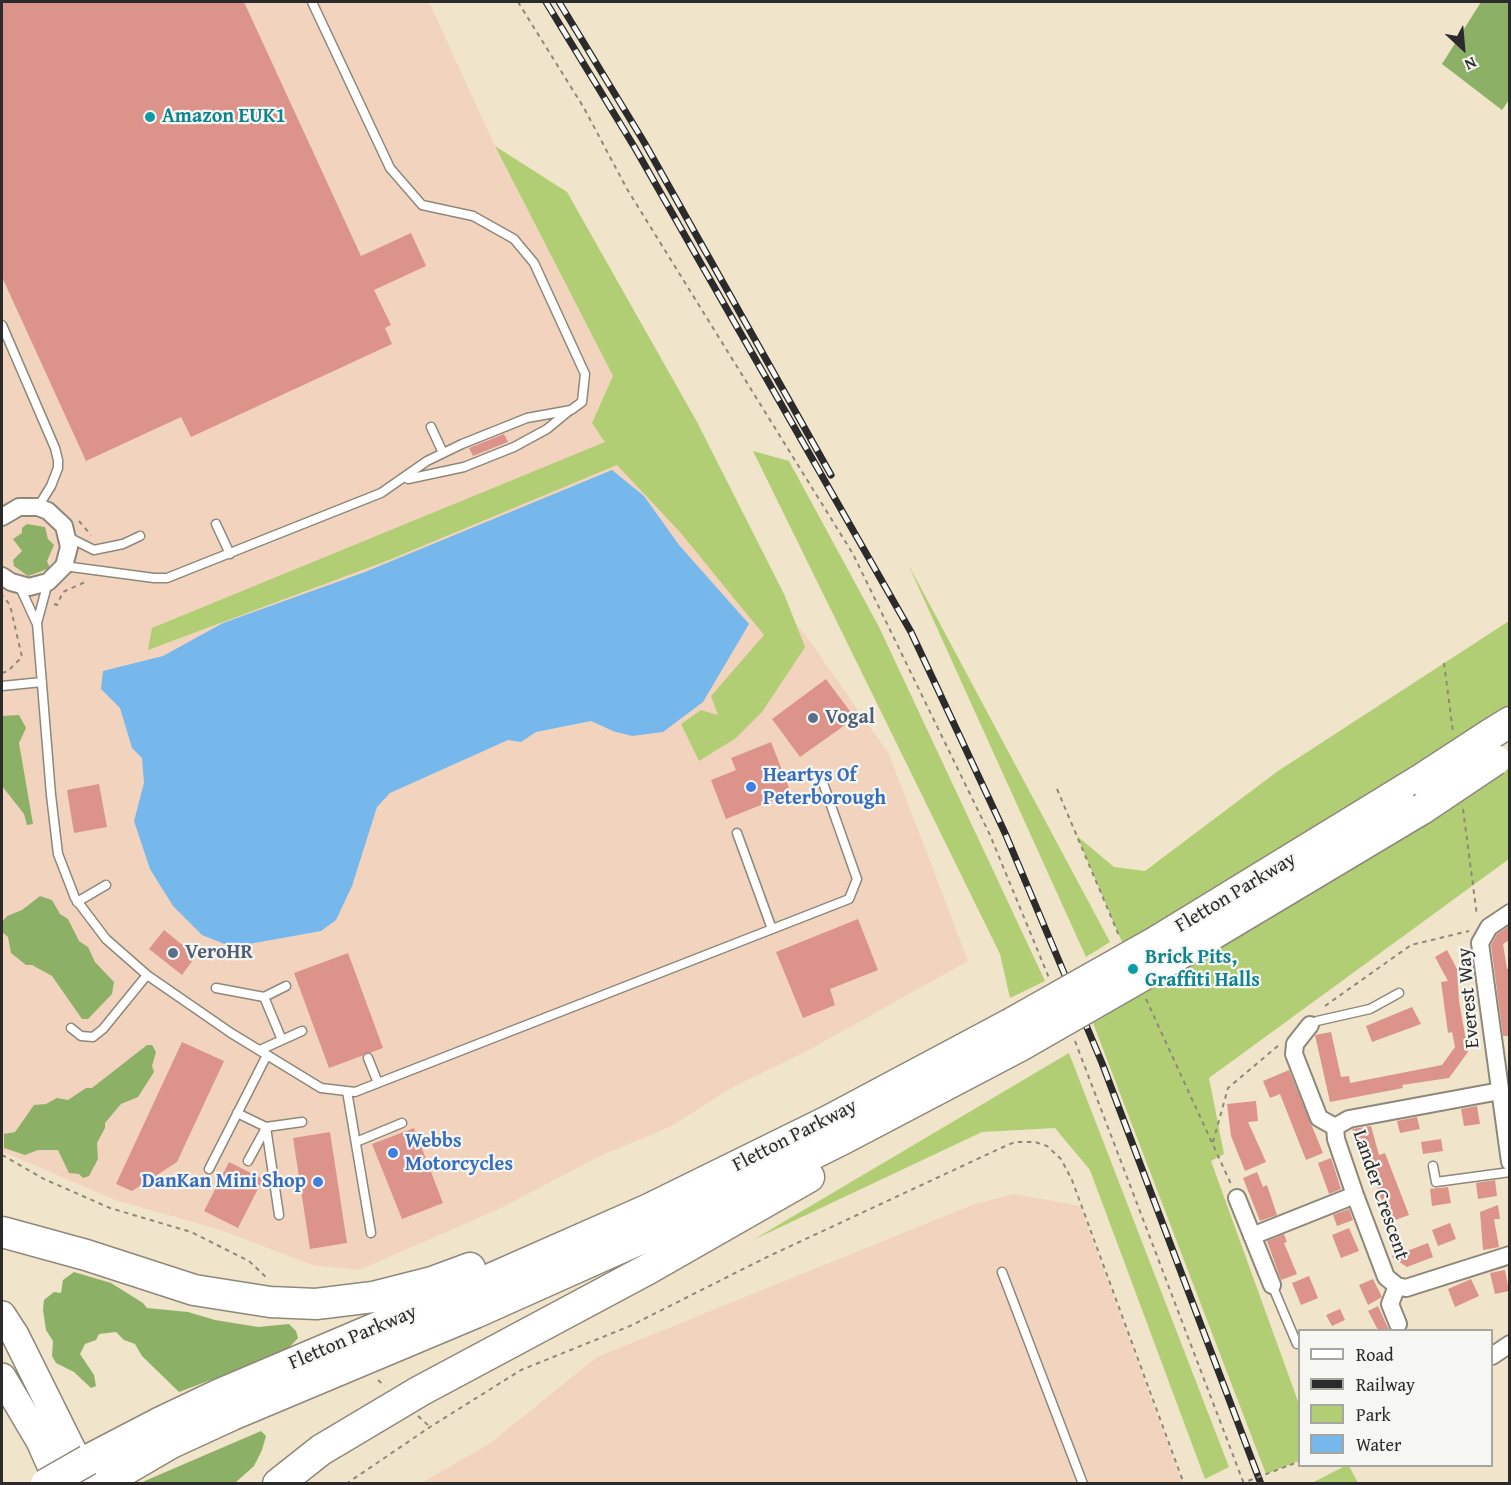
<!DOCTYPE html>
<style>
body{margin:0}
#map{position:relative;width:1511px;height:1485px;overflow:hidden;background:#f0e4ca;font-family:"Gentium Book Plus",serif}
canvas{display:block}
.frame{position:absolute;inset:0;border:3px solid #2b2b2b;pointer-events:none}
.legend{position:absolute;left:1298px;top:1329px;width:195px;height:138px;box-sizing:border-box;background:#f6f6f2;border:2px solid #a5a5a2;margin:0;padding:8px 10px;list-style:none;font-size:18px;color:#2b2b2b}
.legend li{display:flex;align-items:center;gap:12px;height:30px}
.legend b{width:30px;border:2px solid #a5a5a2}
.north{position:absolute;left:1433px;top:18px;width:60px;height:60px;-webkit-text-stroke:4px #f6f6f2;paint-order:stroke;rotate:154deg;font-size:16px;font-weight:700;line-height:24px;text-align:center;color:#2b2b2b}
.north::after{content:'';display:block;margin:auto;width:21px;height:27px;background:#2b2b2b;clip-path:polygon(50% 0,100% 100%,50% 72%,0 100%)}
</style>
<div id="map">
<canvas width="1511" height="1485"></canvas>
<div class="frame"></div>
<ul class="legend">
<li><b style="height:8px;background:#fff"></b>Road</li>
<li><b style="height:8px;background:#2b2b2b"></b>Railway</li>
<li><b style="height:16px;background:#b1ce75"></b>Park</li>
<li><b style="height:16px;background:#76b8eb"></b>Water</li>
</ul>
<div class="north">N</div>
</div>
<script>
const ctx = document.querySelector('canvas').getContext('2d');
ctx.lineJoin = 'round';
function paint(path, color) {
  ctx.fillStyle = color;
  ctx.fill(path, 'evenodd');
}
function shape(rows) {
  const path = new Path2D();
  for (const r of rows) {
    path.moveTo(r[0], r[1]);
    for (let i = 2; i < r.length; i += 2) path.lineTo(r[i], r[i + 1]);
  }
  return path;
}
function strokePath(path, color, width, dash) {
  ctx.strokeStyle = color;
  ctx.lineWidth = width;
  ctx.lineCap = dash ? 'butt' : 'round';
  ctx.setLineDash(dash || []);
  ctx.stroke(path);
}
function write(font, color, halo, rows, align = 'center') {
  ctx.font = font + ' "Gentium Book Plus",serif';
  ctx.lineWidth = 4.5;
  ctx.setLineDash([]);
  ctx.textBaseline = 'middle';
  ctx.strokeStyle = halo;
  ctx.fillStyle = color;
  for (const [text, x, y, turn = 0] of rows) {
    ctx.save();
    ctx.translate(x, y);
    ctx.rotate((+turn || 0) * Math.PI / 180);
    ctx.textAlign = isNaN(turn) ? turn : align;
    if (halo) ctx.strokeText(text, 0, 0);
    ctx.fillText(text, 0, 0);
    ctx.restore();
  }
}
const built = shape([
 [2,2,429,2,495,146,613,376,816,650,889,754,968,961,807,1051,733,1087,670,1127,602,1155,499,1209,359,1270,312,1265,221,1230,115,1200,2,1151],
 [1014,1194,1080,1206,1182,1483,420,1484,489,1444,597,1357,972,1205]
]);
const green = shape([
 [495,146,567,192,697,422,784,594,805,647,762,712,736,738,699,761,681,724,701,710,718,715,711,696,764,635,680,532,617,465,389,560,148,650,152,628,605,442,592,423,613,376],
 [753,451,789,461,879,627,1045,981,1010,998,1000,954],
 [908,564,1110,942,1086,957],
 [1509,621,1509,711,1125,949,1077,836,1114,867,1145,871,1278,771],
 [1509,768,1509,859,1209,1078,1224,1154,1211,1161,1299,1404,1299,1461,1266,1474,1093,1023,1455,804],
 [1069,1053,1229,1467,1205,1479,1090,1170,1055,1128,982,1132,753,1240],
 [1345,1466,1349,1466,1358,1483,1312,1483]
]);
const forest = shape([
 [1481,2,1509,2,1509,100,1502,110,1442,64],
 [27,524,45,527,48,539,54,545,47,561,50,568,28,576,14,566,13,560,22,551,13,539,22,533,22,528],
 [19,715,26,728,19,743,33,824,27,825,24,814,2,786,2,716],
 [40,896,52,900,60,914,68,919,79,941,88,947,95,962,114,982,112,994,88,1019,82,1019,52,976,32,965,26,965,11,953,8,937,2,932,2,922,7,916,22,910],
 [147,1045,152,1045,156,1052,152,1066,154,1072,138,1097,121,1104,105,1123,105,1128,97,1143,98,1159,89,1176,83,1178,79,1174,69,1173,58,1150,38,1150,25,1155,4,1148,4,1134,15,1132,34,1105,46,1104,57,1098,68,1100,86,1088,92,1088],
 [74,1272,111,1283,143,1303,147,1308,188,1312,215,1320,258,1327,289,1324,296,1331,298,1338,285,1352,179,1392,142,1356,135,1344,124,1340,116,1332,99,1334,96,1340,85,1344,80,1354,94,1375,96,1386,91,1388,74,1372,56,1363,52,1356,53,1341,46,1330,43,1310,44,1300,54,1292,61,1293,63,1280],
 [261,1431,266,1436,262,1450,254,1466,235,1483,140,1483]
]);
const water = shape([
 [612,470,644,496,679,545,749,624,703,702,663,732,632,736,613,731,591,721,536,732,521,742,508,740,390,793,377,807,352,886,336,920,321,931,232,947,202,935,173,906,150,869,134,821,144,783,142,758,132,748,120,708,101,689,103,671,163,656,223,623,365,572]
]);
const building = shape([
 [2,2,244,2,361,256,411,233,426,266,374,290,391,325,385,328,392,344,191,437,181,417,86,461,2,277],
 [504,434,508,442,473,456,469,448],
 [826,679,855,718,800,757,772,719],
 [771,742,791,793,726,819,711,780,736,770,731,758],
 [99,784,107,827,74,833,67,790],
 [858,919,878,970,830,989,835,1005,803,1018,776,952],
 [1509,926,1509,940,1503,944,1507,969,1509,968,1509,1036,1503,1036,1491,945,1497,934],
 [164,930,196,956,182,975,149,949],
 [1447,950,1457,969,1459,1001,1468,1052,1449,1078,1402,1085,1403,1088,1330,1102,1315,1035,1331,1032,1341,1077,1349,1076,1350,1083,1442,1065,1455,1047,1452,1032,1448,1033,1441,982,1448,981,1435,957],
 [348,953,383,1048,329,1068,294,973],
 [1412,1007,1421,1024,1372,1042,1366,1026],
 [182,1042,224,1061,177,1162,132,1191,116,1184],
 [1289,1070,1323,1153,1306,1160,1280,1094,1270,1098,1263,1081],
 [1256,1101,1258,1121,1248,1122,1266,1162,1245,1171,1231,1136,1227,1104],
 [1477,1106,1480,1124,1464,1126,1461,1109],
 [1417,1117,1420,1129,1400,1133,1397,1121],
 [1371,1126,1379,1155,1385,1153,1409,1215,1390,1222,1361,1146,1357,1147,1352,1129],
 [414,1128,443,1203,402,1219,372,1144],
 [330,1132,347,1243,310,1249,293,1138],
 [1441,1139,1443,1151,1423,1154,1421,1142],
 [1331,1158,1341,1189,1329,1194,1318,1163],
 [229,1162,263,1179,238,1228,204,1211],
 [1257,1172,1263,1187,1267,1185,1277,1215,1260,1221,1243,1178],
 [1495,1180,1497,1196,1478,1199,1476,1183],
 [1448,1187,1451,1203,1432,1206,1430,1189],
 [1498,1205,1500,1219,1494,1219,1499,1247,1483,1250,1480,1212],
 [1349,1209,1353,1220,1337,1226,1333,1215],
 [1450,1223,1456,1239,1438,1246,1432,1230],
 [1349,1228,1359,1251,1341,1258,1332,1235],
 [1284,1234,1287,1242,1284,1243,1297,1274,1281,1280,1267,1241],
 [1428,1243,1433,1257,1407,1267,1392,1257,1398,1246,1407,1251],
 [1505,1270,1509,1291,1495,1294,1490,1273],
 [1309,1276,1318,1298,1301,1305,1292,1283],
 [1373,1279,1382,1297,1368,1305,1359,1285],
 [1471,1279,1479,1296,1455,1307,1448,1289],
 [1378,1306,1388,1328,1390,1330,1378,1330,1368,1311],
 [1340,1309,1345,1320,1332,1326,1326,1315]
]);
const path = shape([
 [518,2,584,108,627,189,853,554,990,835,1049,978],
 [79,521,91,535],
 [54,604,57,605,63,592,85,582,85,579],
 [1444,663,1453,732],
 [2,673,8,671,22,657,10,605,3,596],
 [1057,789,1120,938],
 [1463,809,1477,916],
 [1146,999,1231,1184],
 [1325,1006,1411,945,1469,931],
 [1075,1041,1244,1484],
 [1213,1142,1228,1088,1279,1045],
 [2,1155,44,1179,110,1208,191,1232,249,1261,268,1279],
 [378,1380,385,1386],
 [418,1416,430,1427],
 [1290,1465,1300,1461],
 [346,1484,430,1427,521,1370,630,1326,767,1257,1001,1148,1015,1142,1035,1142,1047,1146,1061,1159,1072,1180,1184,1484]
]);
const lane = shape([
 [2,325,55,448,58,460,58,468,51,486,38,507],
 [431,427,443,453],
 [408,479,464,467,514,447,547,429,570,410],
 [216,524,230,554],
 [68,537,94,550,123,544,140,536],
 [64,566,154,578,167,578,381,493,427,461,462,444,527,418,571,410,582,402,585,374,534,263,514,239,473,216,422,205,390,168,312,2],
 [48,582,37,623,51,795,58,854,75,898,106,939,147,975,231,1033,321,1088,355,1092,849,899,857,879,822,780],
 [19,585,36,622],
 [2,686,42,682],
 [737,833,772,929],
 [77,902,106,885],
 [216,988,264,997,286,986],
 [264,997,282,1040],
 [1310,1025,1317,1021,1370,1009,1399,993],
 [71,1028,81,1036,93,1037,103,1029,147,975],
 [260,1050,302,1031],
 [368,1058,378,1083],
 [347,1091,371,1233],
 [237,1113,266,1127,302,1122],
 [266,1127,279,1215],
 [356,1142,402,1123],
 [248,1161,266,1128],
 [1433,1166,1436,1182,1510,1172],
 [209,1169,267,1055],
 [1002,1272,1083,1484],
 [1272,1285,1297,1344]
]);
const street = shape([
 [2,517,19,507,38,507,48,511,64,526,69,547,64,566,48,582,29,587,11,582,2,576],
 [1510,913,1489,927,1480,943,1510,1162],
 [1310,1025,1295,1044,1294,1054,1319,1118,1335,1127],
 [1335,1127,1336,1139,1355,1195,1386,1277,1397,1286,1406,1288,1510,1255],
 [1335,1127,1349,1119,1500,1091],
 [1237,1198,1272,1285],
 [1252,1236,1355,1195],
 [1397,1286,1390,1304,1398,1324],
 [1492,1356,1510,1344]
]);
const primary = shape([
 [2,1315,15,1335,89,1484],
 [2,1377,40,1441,59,1484]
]);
const highway = shape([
 [1489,735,1510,722],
 [1157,941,1420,780],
 [1168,961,1422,809],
 [2,1232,86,1255,194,1290,270,1302,316,1304,373,1297,432,1282,470,1268],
 [88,1460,161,1422,220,1394,463,1291,649,1209,828,1121,1010,1024],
 [101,1484,171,1443,232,1415,475,1313,656,1232,841,1140,1020,1046],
 [278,1484,321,1450,420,1391,648,1269,809,1177]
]);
const rail = shape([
 [546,2,635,148,911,632,1005,833,1102,1063,1261,1484],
 [559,2,644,142,831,475]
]);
const pathBridge = shape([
 [1240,1484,1290,1465]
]);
const highwayBridge = shape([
 [1420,780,1489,735],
 [1422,809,1495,760],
 [1010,1024,1157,941],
 [1020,1046,1168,961],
 [46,1484,88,1460]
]);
const markers = [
 [150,117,6,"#0f9aa8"],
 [813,718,6,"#5c6f8a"],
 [751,787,6,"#3f7fe0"],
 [173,953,6,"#5c6f8a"],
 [1133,969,6,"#0f9aa8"],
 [393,1153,6,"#3f7fe0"],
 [318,1182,6,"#3f7fe0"]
];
const cultureNames = [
 ["Amazon EUK1",162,117],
 ["Brick Pits,",1145,958],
 ["Graffiti Halls",1145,981]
];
const serviceNames = [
 ["Vogal",825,718],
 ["VeroHR",185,953]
];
const shopNames = [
 ["Heartys Of",763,776],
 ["Peterborough",763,799],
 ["Webbs",405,1142],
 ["Motorcycles",405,1165],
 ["DanKan Mini Shop",306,1182,"right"]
];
const streetNames = [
 ["Fletton Parkway",1236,893,-31],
 ["Everest Way",1469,998,-95],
 ["Fletton Parkway",795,1136,-27],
 ["Lander Crescent",1380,1195,71],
 ["Fletton Parkway",353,1338,-23]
];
paint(built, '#f2d4be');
paint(green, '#b1ce75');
paint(forest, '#8cb166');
paint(water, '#76b8eb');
paint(building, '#dc948a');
strokePath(lane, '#8e887a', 11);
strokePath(street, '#8e887a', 20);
strokePath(primary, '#8e887a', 30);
strokePath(highway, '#8e887a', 33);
strokePath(path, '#8e887a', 2, [4.5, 4.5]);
strokePath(lane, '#fff', 8);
strokePath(street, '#fff', 16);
strokePath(primary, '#fff', 27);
strokePath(highway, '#fff', 30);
strokePath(rail, '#2b2b2b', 7);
strokePath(rail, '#f6f6f2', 4.5, [14]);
strokePath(highwayBridge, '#8e887a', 33, []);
strokePath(pathBridge, '#8e887a', 2, [4.5, 4.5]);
strokePath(highwayBridge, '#fff', 30);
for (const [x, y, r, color] of markers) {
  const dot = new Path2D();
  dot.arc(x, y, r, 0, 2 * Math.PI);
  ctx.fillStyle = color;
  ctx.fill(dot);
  strokePath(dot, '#f6f6f2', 2);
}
write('bold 20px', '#0d838f', '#f6f6f2', cultureNames, 'left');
write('bold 20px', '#4e5e75', '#f6f6f2', serviceNames, 'left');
write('bold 20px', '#366cbe', '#f6f6f2', shopNames, 'left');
write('20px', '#2b2b2b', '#f6f6f2', streetNames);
</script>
